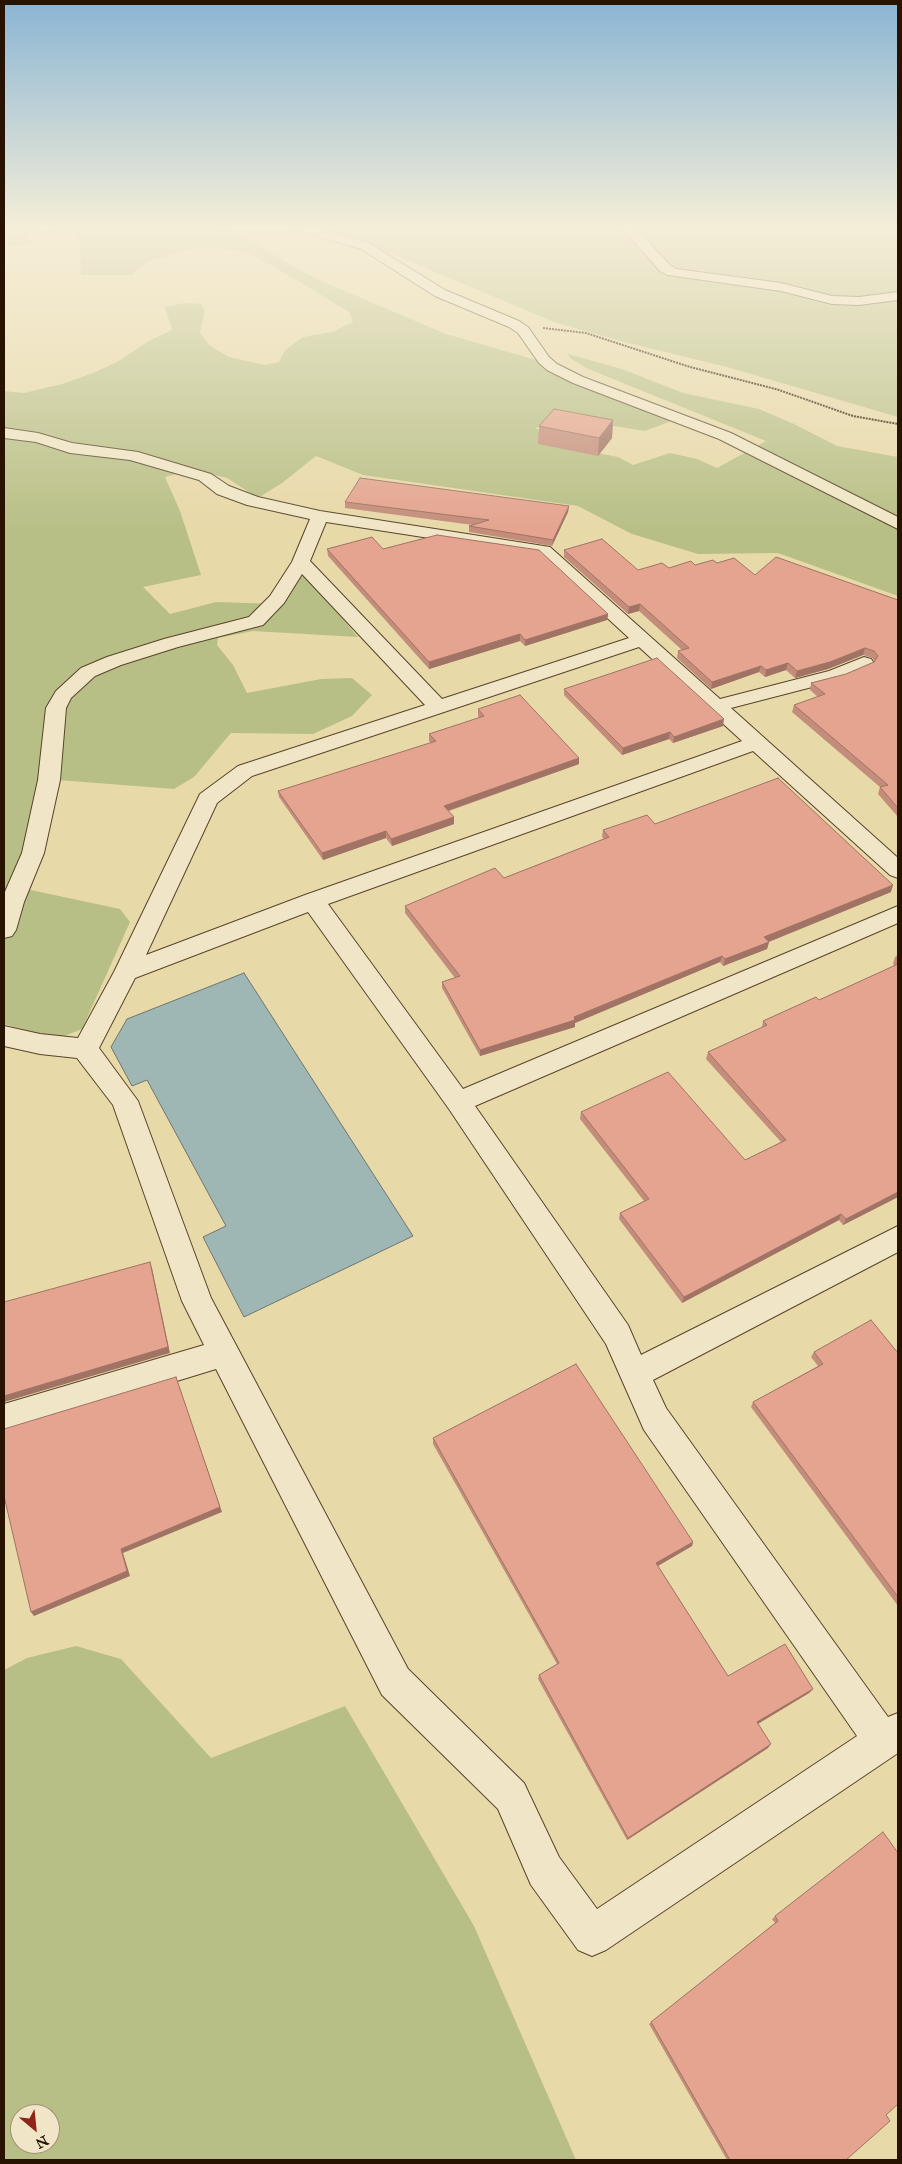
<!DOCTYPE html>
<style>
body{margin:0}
#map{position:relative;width:902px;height:2164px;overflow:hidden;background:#e8d9a9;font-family:"IM FELL Great Primer",serif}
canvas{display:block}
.frame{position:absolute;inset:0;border:5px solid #281300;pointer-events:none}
.north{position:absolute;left:10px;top:2104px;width:50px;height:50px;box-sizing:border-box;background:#f0e6c7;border:1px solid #a09277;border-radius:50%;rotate:152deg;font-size:14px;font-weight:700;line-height:20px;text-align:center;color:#281300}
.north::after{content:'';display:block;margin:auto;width:18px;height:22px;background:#8f2418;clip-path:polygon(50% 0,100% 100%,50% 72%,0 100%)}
</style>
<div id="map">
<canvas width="902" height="2164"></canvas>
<div class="frame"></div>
<div class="north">N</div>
</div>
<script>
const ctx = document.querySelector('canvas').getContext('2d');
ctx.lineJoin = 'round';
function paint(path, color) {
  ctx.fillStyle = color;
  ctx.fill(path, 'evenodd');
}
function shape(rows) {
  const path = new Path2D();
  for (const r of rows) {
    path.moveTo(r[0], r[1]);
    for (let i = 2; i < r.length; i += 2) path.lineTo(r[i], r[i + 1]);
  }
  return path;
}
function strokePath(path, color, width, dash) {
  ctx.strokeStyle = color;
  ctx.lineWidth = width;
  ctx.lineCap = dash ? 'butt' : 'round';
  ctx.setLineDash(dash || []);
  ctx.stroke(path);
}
const green = shape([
 [4,227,212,227,249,239,292,266,319,280,446,334,543,362,575,376,679,413,674,420,645,431,564,418,536,428,548,438,573,448,618,457,633,465,670,453,697,459,717,468,766,441,586,368,570,358,568,354,622,369,683,393,759,409,794,424,837,446,898,457,898,596,778,553,698,554,632,534,578,506,363,475,316,456,282,483,258,498,227,478,192,470,165,477,180,511,201,575,143,587,170,614,216,602,278,604,301,570,358,637,253,631,218,638,217,645,233,665,247,693,321,679,352,678,372,695,352,716,313,734,231,733,194,777,174,789,45,779,12,886,120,909,130,922,82,1029,57,1039,4,1024,4,391,24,393,62,384,93,373,117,362,149,341,172,330,165,307,185,303,201,304,205,310,200,333,210,346,229,357,265,365,279,362,285,350,303,337,332,332,353,322,349,312,300,282,255,256,237,251,214,248,190,249,147,262,136,271,134,275,81,275,80,244,73,231,55,228,37,228,27,235,28,242,18,246,7,245,4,242,4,233,7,229],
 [328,227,898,227,898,417,727,367,620,341,554,322],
 [76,1646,121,1659,211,1758,345,1706,474,1926,576,2160,4,2160,4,1670,27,1658],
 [20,2114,50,2114,50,2144,20,2144]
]);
const water = shape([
 [244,973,413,1236,244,1317,203,1237,226,1226,147,1080,132,1086,111,1047,127,1019,244,973]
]);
const path = shape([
 [543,328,586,333,690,367,779,390,853,416,898,424]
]);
const minor = shape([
 [295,227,315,227,369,243,445,290,519,321,528,327,549,357,557,364,583,377,731,433,898,517,898,529,719,439,573,383,547,370,539,363,518,333,509,327,435,296,361,249,297,230,295,227],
 [621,227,634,227,670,265,676,269,781,283,832,296,859,297,898,292,898,300,859,305,832,304,781,291,668,275,660,271,621,227],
 [4,428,38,433,72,443,138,452,211,474,229,486,258,497,320,511,550,547,720,699,829,671,864,657,871,659,874,663,871,667,843,679,731,708,898,858,898,878,890,875,753,751,328,904,463,1089,898,906,898,923,475,1106,628,1325,641,1355,898,1226,898,1252,653,1380,666,1408,888,1717,898,1713,898,1753,606,1950,592,1956,578,1950,531,1885,498,1809,382,1695,216,1369,4,1434,4,1404,204,1345,182,1301,113,1105,77,1058,40,1054,4,1046,4,1026,40,1034,78,1038,114,972,200,794,238,766,425,705,302,574,284,603,263,625,178,647,121,665,95,676,71,698,66,708,60,780,44,853,24,902,16,930,12,936,4,938,4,894,22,853,38,780,46,708,56,691,81,668,107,657,164,639,249,617,270,596,292,562,310,519,247,505,217,494,199,480,130,460,70,453,36,442,4,438,4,428],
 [326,522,539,555,629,638,442,699,310,561,326,522],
 [639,647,742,741,305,895,146,955,217,803,252,776,639,647],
 [308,912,449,1109,606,1344,644,1430,857,1736,597,1909,559,1857,524,1783,408,1669,211,1298,138,1101,99,1048,135,978,308,912]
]);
const wall = shape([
 [613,420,612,438,598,456,538,444,539,426],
 [345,502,569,506,568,512,552,546,469,532,469,526,473,525,345,508],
 [327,549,383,549,608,614,607,620,525,646,520,641,429,669,328,556],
 [564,550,638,570,669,568,717,563,755,575,898,600,898,817,878,794,880,787,792,712,794,705,818,697,810,690,811,683,846,674,874,662,874,661,872,658,863,655,828,669,795,678,786,670,765,677,759,672,711,689,677,658,678,651,682,650,639,611,628,614,564,557],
 [564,689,723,726,673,743,669,739,622,755,564,695],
 [478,709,579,764,449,811,454,824,392,846,386,838,323,860,279,797,278,791,431,743,429,741,429,734,479,718,478,716],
 [655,824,891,892,769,942,767,949,723,966,720,962,575,1023,575,1027,480,1056,442,988,442,982,455,978,405,913,405,906,504,878,604,839,602,837,603,830],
 [898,955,898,1197,843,1225,839,1220,682,1303,619,1219,620,1213,644,1201,580,1119,581,1112,745,1160,781,1142,706,1059,708,1052,762,1028,763,1021,819,1000,895,966,893,964,895,957],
 [814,1352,898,1353,898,1606,751,1407,753,1402,818,1366,811,1357],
 [433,1438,693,1542,692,1546,658,1566,728,1676,813,1689,809,1693,758,1724,768,1748,627,1840,538,1679,539,1675,557,1664,433,1444],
 [883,1832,886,2115,846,2160,727,2160,649,2024,775,1923,772,1919]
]);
const shadedWall = shape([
 [613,420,612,438,598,456,599,438],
 [569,506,568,512,552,546,553,540],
 [640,604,639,611,628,614,629,607],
 [608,614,607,620,525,646,525,640],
 [520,634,520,641,429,669,429,662],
 [865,648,863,655,828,669,795,678,797,671],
 [788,663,786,670,765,677,766,670],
 [761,666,759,672,711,689,712,682],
 [724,719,723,726,673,743,674,737],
 [670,732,669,739,622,755,623,748],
 [579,758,579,764,444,812,444,806],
 [454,817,454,824,392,846,391,839],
 [386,831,386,838,323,860,322,853],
 [893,885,891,892,763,944,764,937],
 [769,942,767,949,723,966,725,959],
 [722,956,720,962,575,1023,575,1027,480,1056,480,1050,574,1017],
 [898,1192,898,1197,843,1225,846,1219],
 [841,1214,839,1220,682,1303,684,1297],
 [150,1262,152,1268,170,1353,4,1402,4,1396],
 [176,1377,222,1512,123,1553,130,1576,34,1616,31,1612,121,1549],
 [693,1542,692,1546,654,1568,656,1563],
 [813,1689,809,1693,754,1726,757,1722],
 [771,1744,768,1748,627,1840,628,1838]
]);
const building = shape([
 [554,409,613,420,599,438,539,426,554,409],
 [360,478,569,506,553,540,469,526,489,520,345,502,360,478],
 [437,535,539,550,608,614,525,640,520,634,429,662,327,549,372,537,383,549,437,535],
 [602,539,638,570,662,563,669,568,691,561,695,565,713,560,717,563,734,558,755,575,776,557,898,600,898,808,880,787,888,785,794,705,825,694,811,683,846,674,874,662,878,656,874,651,865,648,830,662,797,671,788,663,766,670,761,666,712,682,678,651,689,648,640,604,629,607,564,550,602,539],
 [657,658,724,719,674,737,670,732,623,748,564,689,657,658],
 [520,695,579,758,444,806,454,817,391,839,386,831,322,853,278,791,436,741,429,734,484,716,478,709,520,695],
 [778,778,893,885,764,937,769,942,725,959,722,956,574,1017,575,1020,480,1050,442,982,460,976,405,906,495,868,504,878,609,837,603,830,647,815,655,824,778,778],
 [898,964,898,1192,846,1219,841,1214,684,1297,620,1213,649,1199,581,1112,668,1072,745,1160,786,1140,708,1052,767,1025,763,1021,816,997,819,1000,898,964],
 [150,1262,168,1347,4,1396,4,1302,150,1262],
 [871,1320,898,1353,898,1597,753,1402,823,1364,814,1352,871,1320],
 [576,1364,693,1542,656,1563,728,1676,785,1644,813,1689,757,1722,771,1744,628,1838,539,1675,559,1663,433,1438,576,1364],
 [176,1377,220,1507,121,1549,127,1571,31,1612,4,1496,4,1429,176,1377],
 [883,1832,898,1853,898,2104,886,2115,890,2121,846,2160,730,2160,651,2022,778,1921,775,1916,883,1832]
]);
paint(green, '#b8bf86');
paint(water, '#9eb7b5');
strokePath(water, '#6f756d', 1);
strokePath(minor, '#58442a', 2);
strokePath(path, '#281300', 2, [2, 1]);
paint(minor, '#f0e6c7');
paint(wall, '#c48d7b');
paint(shadedWall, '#a07364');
paint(building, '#e4a48f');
strokePath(building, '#a07364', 1);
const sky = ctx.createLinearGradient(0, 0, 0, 530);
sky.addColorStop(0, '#8ab5d4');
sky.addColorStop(0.43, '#f5eed8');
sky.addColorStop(1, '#f5eed800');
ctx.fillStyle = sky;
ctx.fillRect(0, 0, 902, 530);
</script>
